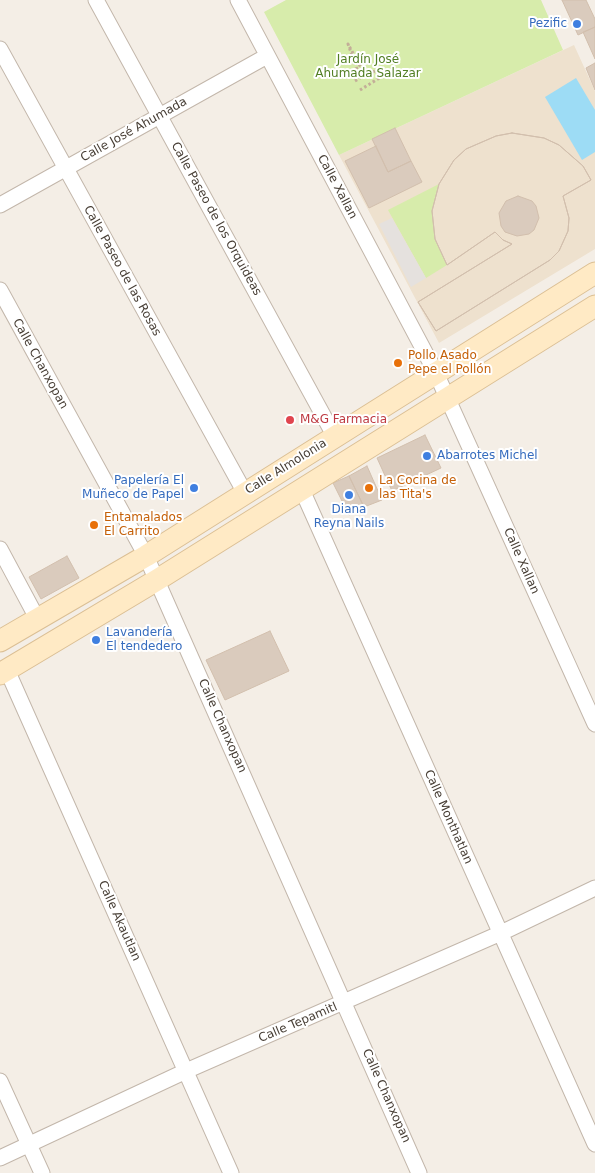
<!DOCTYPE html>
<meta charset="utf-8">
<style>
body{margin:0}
canvas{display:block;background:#f4eee6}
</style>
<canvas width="595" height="1173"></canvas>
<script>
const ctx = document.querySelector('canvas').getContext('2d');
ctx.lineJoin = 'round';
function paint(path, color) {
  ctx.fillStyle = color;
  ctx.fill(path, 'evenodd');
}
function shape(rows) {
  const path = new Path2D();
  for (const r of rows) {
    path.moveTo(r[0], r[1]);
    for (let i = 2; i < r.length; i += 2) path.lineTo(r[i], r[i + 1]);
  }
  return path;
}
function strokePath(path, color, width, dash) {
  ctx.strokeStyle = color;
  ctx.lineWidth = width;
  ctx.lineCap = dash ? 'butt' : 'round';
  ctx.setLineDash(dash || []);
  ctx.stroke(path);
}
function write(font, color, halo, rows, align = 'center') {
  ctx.font = font + ' "DejaVu Sans",sans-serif';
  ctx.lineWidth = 4;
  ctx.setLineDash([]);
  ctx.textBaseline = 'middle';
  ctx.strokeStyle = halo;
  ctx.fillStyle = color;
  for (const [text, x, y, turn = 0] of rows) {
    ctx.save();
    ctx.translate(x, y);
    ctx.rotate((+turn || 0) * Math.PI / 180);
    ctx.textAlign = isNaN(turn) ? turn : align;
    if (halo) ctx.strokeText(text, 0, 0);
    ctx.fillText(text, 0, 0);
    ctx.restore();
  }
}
const education = shape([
 [574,45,595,91,595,249,439,343,339,155]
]);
const green = shape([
 [286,0,541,0,563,50,339,155,264,12],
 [439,184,432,211,435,239,447,265,426,278,388,210]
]);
const parking = shape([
 [392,218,426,278,411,287,379,224]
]);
const water = shape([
 [576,78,595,110,595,152,582,160,545,97]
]);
const building = shape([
 [562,0,586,0,595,19,595,27,578,35,562,0],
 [595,27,595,59,583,32,595,27],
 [595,63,595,90,586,68,595,63],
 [395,128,411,161,388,172,372,139,395,128],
 [512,133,544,138,559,145,583,166,591,180,563,196,569,218,568,231,559,251,550,260,436,331,418,302,512,244,503,240,495,232,447,265,435,239,432,211,439,184,454,160,466,149,496,136,512,133],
 [518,196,532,201,536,206,539,218,534,230,529,234,517,236,505,232,501,226,499,213,506,201,518,196],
 [512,133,544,138,559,145,583,166,591,180,563,196,569,218,568,231,559,251,550,260,436,331,418,302,512,244,503,240,495,232,447,265,435,239,432,211,439,184,454,160,466,149,496,136,512,133],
 [376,146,388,172,411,161,422,182,369,208,345,161,376,146],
 [425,435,441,468,392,491,377,458,425,435],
 [367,466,382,500,364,507,349,476,367,466],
 [349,476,364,507,349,515,333,483,349,476],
 [67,556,79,578,41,599,29,577,67,556],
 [270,631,289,671,225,700,206,660,270,631]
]);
const path = shape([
 [355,81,360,78,348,44,364,73,367,75,377,70],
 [360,90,381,77]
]);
const street = shape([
 [96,0,335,437],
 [238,0,436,373,595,724],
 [0,49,245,493],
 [0,205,267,56],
 [0,290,146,556,419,1173],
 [302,490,595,1144],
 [0,549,38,620],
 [7,670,231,1173],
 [0,1081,42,1173],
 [0,1158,186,1071,501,933,595,888]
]);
const secondary = shape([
 [0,641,146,556,595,273],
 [0,674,157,580,595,306]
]);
const markers = [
 [577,24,5,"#3f7fe0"],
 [398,363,5,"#e8710a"],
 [290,420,5,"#e0444e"],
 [427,456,5,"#3f7fe0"],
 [194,488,5,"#3f7fe0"],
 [369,488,5,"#e8710a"],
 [349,495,5,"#3f7fe0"],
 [94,525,5,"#e8710a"],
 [96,640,5,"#3f7fe0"]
];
const shopNames = [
 ["Pezific",567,24],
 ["Abarrotes Michel",437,456,"left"],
 ["Papelería El",184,481],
 ["Muñeco de Papel",184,495],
 ["Diana",349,510,"center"],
 ["Reyna Nails",349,524,"center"],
 ["Lavandería",106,633,"left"],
 ["El tendedero",106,647,"left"]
];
const parkNames = [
 ["Jardín José",368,60],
 ["Ahumada Salazar",368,74]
];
const streetNames = [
 ["Calle José Ahumada",134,130,-29],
 ["Calle Xallan",337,187,62],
 ["Calle Paseo de los Orquideas",216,219,61],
 ["Calle Paseo de las Rosas",122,271,61],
 ["Calle Chanxopan",40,364,61],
 ["Calle Almolonia",286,467,-32],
 ["Calle Xallan",521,561,66],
 ["Calle Chanxopan",222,726,66],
 ["Calle Monthatlan",448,817,66],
 ["Calle Akautlan",119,921,66],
 ["Calle Tepamitl",298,1023,-23],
 ["Calle Chanxopan",386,1096,66]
];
const foodNames = [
 ["Pollo Asado",408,356],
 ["Pepe el Pollón",408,370],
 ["La Cocina de",379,481],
 ["las Tita's",379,495],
 ["Entamalados",104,518],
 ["El Carrito",104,532]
];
const healthNames = [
 ["M&G Farmacia",300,420]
];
paint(education, '#eee1ce');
paint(green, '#d7ecab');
paint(parking, '#e5e1de');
paint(water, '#9ddcf5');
paint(building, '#dacbbd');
strokePath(building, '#d2bfad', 1);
strokePath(street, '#c3b7ab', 17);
strokePath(secondary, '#dbbf94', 23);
strokePath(path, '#c3ae98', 3, [2.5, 2.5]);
strokePath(street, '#fff', 15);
strokePath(secondary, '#ffeac5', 21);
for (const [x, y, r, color] of markers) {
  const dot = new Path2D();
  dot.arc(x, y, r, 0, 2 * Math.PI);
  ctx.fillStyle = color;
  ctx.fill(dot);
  strokePath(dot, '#fff', 2);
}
write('12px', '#366cbe', '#fff', shopNames, 'right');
write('12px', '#517e23', '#fff', parkNames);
write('12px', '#473e35', '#fff', streetNames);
write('12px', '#c56008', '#fff', foodNames, 'left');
write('12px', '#be3a42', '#fff', healthNames, 'left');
</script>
